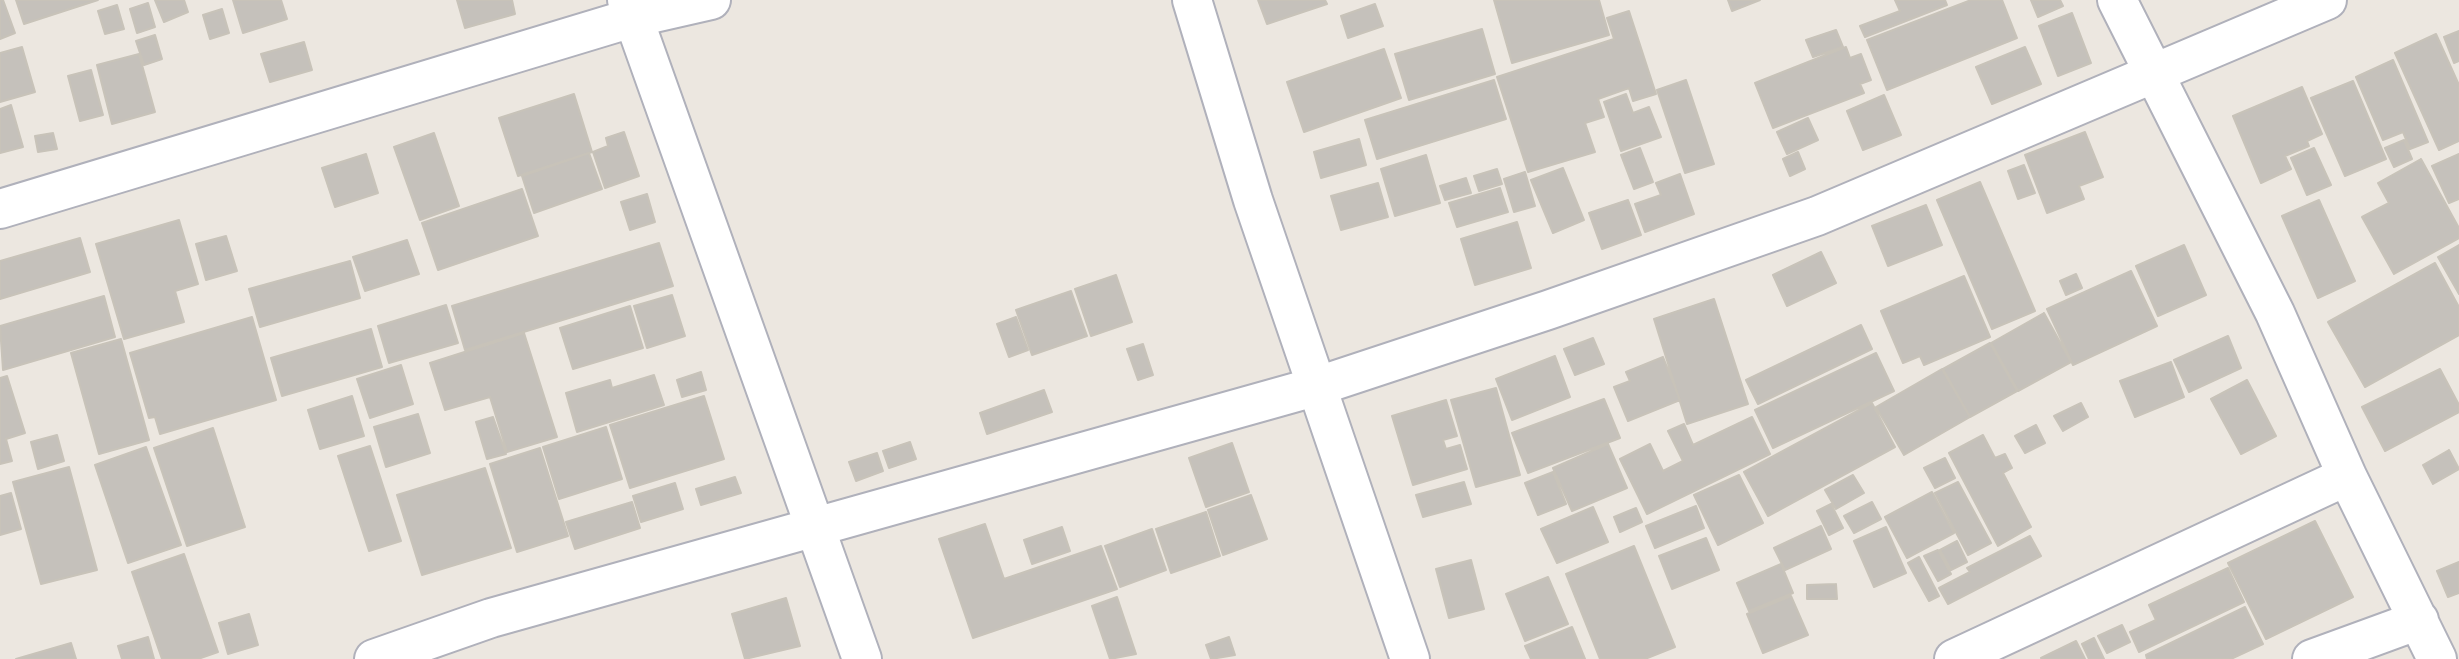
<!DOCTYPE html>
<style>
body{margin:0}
canvas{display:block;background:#ece7e0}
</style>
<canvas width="2459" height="659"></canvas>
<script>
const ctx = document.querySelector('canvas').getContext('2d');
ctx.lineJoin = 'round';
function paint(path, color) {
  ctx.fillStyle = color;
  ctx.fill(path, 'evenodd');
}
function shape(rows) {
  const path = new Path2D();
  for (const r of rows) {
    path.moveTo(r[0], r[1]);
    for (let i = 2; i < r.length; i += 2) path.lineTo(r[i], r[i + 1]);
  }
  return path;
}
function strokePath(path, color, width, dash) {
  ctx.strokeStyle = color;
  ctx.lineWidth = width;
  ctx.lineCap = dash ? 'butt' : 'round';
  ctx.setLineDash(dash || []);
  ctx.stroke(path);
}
const building = shape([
 [0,0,3,0,15,33,0,39,0,0],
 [16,0,98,0,24,24,16,0],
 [155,0,184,0,188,12,164,22,155,0],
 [233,0,281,0,287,19,243,33,233,0],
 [457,0,512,0,515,14,465,28,457,0],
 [1258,0,1325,0,1327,4,1267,24,1258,0],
 [1494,0,1599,0,1609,35,1512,63,1494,0],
 [1728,0,1760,0,1732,11,1728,0],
 [1895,0,1945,0,1947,5,1865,37,1860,26,1900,11,1895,0],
 [1971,0,2002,0,2017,38,1887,90,1867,40,1971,0],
 [2031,0,2060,0,2063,6,2038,17,2031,0],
 [148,3,155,27,137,33,130,9,148,3],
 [1375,4,1383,26,1348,38,1341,16,1375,4],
 [117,5,124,29,105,34,98,11,117,5],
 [222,9,229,33,210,39,203,15,222,9],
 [1629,11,1656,94,1633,101,1629,88,1598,99,1604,117,1585,123,1595,152,1528,172,1497,77,1614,39,1607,18,1629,11],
 [2072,13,2091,63,2058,76,2039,26,2072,13],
 [1482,29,1495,74,1409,100,1395,54,1482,29],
 [1836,30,1843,47,1813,57,1806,40,1836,30],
 [2459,31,2459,61,2454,63,2444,37,2459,31],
 [2436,34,2459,85,2459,141,2439,150,2395,53,2436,34],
 [155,35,162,59,144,65,136,41,155,35],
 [304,42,312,70,270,82,261,54,304,42],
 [22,47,35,92,0,102,0,53,22,47],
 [1846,47,1850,58,1861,54,1871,80,1860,84,1864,93,1773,128,1755,83,1846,47],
 [2025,47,2041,84,1992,104,1976,67,2025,47],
 [1384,49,1401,98,1304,132,1287,82,1384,49],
 [139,54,155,112,112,124,97,65,139,54],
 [2393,60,2428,142,2410,149,2403,132,2383,140,2356,77,2393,60],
 [91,70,103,115,80,121,68,76,91,70],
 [1494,80,1506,119,1377,159,1365,120,1494,80],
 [1686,80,1714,164,1685,173,1657,90,1686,80],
 [2353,81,2386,159,2345,176,2311,98,2353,81],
 [2302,87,2322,134,2307,141,2309,146,2285,156,2291,169,2261,183,2233,116,2302,87],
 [574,94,592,152,518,176,499,118,574,94],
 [1626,94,1633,113,1649,107,1661,137,1621,151,1604,102,1626,94],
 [1884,95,1901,135,1863,150,1847,111,1884,95],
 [11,105,23,147,0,153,0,109,11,105],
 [1808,118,1818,140,1787,154,1777,132,1808,118],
 [624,132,639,176,605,188,593,152,608,146,606,138,624,132],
 [2085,132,2103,177,2079,186,2084,199,2047,213,2025,155,2085,132],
 [53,133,57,149,38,152,35,136,53,133],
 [434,133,459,206,420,220,394,147,434,133],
 [1359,139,1366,165,1321,178,1314,152,1359,139],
 [2404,140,2412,159,2394,167,2385,148,2404,140],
 [1640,148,1653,182,1634,189,1621,155,1640,148],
 [2314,148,2331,185,2307,195,2291,158,2314,148],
 [1798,152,1805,169,1790,176,1783,159,1798,152],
 [589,153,602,189,534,213,522,176,589,153],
 [366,154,378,193,335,207,322,168,366,154],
 [2459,154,2459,199,2449,203,2432,166,2459,154],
 [1426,155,1440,203,1395,216,1381,169,1426,155],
 [2421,159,2459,228,2459,238,2394,274,2362,217,2389,203,2378,183,2421,159],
 [2024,165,2035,193,2018,199,2008,171,2024,165],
 [1563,168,1584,220,1553,233,1531,180,1563,168],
 [1497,169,1502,184,1479,191,1474,176,1497,169],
 [1525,172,1535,206,1514,212,1504,179,1525,172],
 [1680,174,1694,214,1645,232,1635,204,1661,195,1656,183,1680,174],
 [1466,178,1471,193,1445,200,1440,186,1466,178],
 [1980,182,2035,311,1992,329,1937,200,1980,182],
 [1378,183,1388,217,1341,230,1331,196,1378,183],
 [1500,188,1508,212,1457,227,1449,203,1500,188],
 [522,189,538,236,438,270,422,223,522,189],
 [647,194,655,222,630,230,621,202,647,194],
 [1628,200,1641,235,1602,249,1589,213,1628,200],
 [2319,200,2355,281,2318,298,2282,216,2319,200],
 [1926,205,1942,245,1888,266,1872,226,1926,205],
 [179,220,198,284,175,291,184,322,124,339,96,244,179,220],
 [1517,222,1531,268,1475,285,1461,239,1517,222],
 [226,236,237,271,206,280,196,244,226,236],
 [80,238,90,272,0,299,0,261,80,238],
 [407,240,419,274,365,291,353,257,407,240],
 [659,243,673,286,465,350,452,306,659,243],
 [2184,245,2206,295,2158,316,2136,266,2184,245],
 [2459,245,2459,294,2438,257,2459,245],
 [1821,252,1836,283,1787,306,1773,275,1821,252],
 [350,261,360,298,260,327,249,289,350,261],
 [2435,263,2459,307,2459,335,2365,387,2328,322,2435,263],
 [2131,271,2157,326,2073,365,2047,309,2131,271],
 [2076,274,2082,288,2066,295,2060,281,2076,274],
 [1116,275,1132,322,1091,336,1075,289,1116,275],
 [1964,276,1990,337,1924,365,1920,356,1903,363,1881,311,1964,276],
 [1071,291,1087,336,1032,355,1016,310,1071,291],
 [672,295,685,336,647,348,634,306,672,295],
 [104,296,115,337,3,370,0,326,104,296],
 [1714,299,1748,404,1687,424,1654,319,1714,299],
 [446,305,458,343,389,363,378,326,446,305],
 [630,306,643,348,573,369,560,328,630,306],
 [2044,313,2071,362,2018,391,1991,343,2044,313],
 [252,317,276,400,160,434,155,417,149,418,130,353,252,317],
 [1016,317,1028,350,1009,357,997,324,1016,317],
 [1861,325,1872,349,1758,404,1746,380,1861,325],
 [371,329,382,367,282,396,271,358,371,329],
 [524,333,557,437,507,452,490,397,445,410,430,363,524,333],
 [2228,336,2241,368,2189,392,2174,360,2228,336],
 [1593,338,1604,364,1575,375,1564,349,1593,338],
 [121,339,149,440,99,454,71,353,121,339],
 [1990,343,2017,391,1970,417,1943,369,1990,343],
 [1143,344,1153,375,1138,380,1127,349,1143,344],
 [1876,353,1894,391,1773,448,1755,410,1876,353],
 [1555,356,1570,397,1512,420,1496,379,1555,356],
 [1663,357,1680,400,1628,421,1614,387,1630,381,1626,372,1663,357],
 [2171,362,2184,397,2135,417,2120,381,2171,362],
 [401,365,413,404,370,418,357,379,401,365],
 [1942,369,1970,417,1904,455,1876,407,1942,369],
 [2440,369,2459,405,2459,412,2385,451,2362,407,2440,369],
 [701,372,706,390,682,397,677,380,701,372],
 [654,375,664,405,577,432,566,393,610,380,612,388,654,375],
 [7,376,25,433,6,439,12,461,0,464,0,378,7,376],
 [2247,380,2276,436,2241,454,2211,399,2247,380],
 [1496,388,1520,475,1476,487,1451,400,1496,388],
 [1044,390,1052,412,987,434,980,413,1044,390],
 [352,396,364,436,320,449,308,410,352,396],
 [704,396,724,459,630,488,610,425,704,396],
 [1604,399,1620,438,1528,473,1512,433,1604,399],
 [1446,400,1457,436,1443,440,1446,449,1460,445,1467,469,1413,485,1392,416,1446,400],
 [1872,403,1895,447,1768,516,1744,472,1872,403],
 [2081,403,2088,417,2063,431,2054,416,2081,403],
 [418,414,430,453,386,467,374,427,418,414],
 [493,417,506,454,487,459,476,422,493,417],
 [1752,417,1770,454,1647,514,1620,459,1650,444,1663,471,1683,461,1668,431,1684,424,1693,445,1752,417],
 [2036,425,2045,443,2025,453,2015,436,2036,425],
 [606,427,622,479,559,499,543,447,606,427],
 [213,428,245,527,187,546,154,448,213,428],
 [57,435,64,461,38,469,31,442,57,435],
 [1983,435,1995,458,2005,454,2012,468,2003,473,2031,527,1998,546,1949,453,1983,435],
 [910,442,916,459,889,468,883,451,910,442],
 [1232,443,1249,492,1206,507,1189,458,1232,443],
 [1608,444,1627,488,1572,511,1553,468,1608,444],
 [370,446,401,541,369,551,338,456,370,446],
 [146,447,181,545,128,563,95,465,146,447],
 [540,448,568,536,517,552,490,464,540,448],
 [2449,450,2459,469,2433,484,2423,465,2449,450],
 [877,453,883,471,856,481,849,462,877,453],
 [1945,458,1955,478,1935,488,1924,468,1945,458],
 [69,467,97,570,41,584,13,482,69,467],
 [485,468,511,548,422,575,397,495,485,468],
 [1553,472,1566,504,1538,515,1525,483,1553,472],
 [1739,475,1763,523,1718,545,1694,495,1739,475],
 [1853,475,1864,493,1836,509,1825,490,1853,475],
 [735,477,741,493,701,505,696,489,735,477],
 [1464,482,1471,504,1423,517,1416,495,1464,482],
 [1958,482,1991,543,1968,555,1935,493,1958,482],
 [675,483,683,509,641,522,633,496,675,483],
 [1932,492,1954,533,1907,558,1885,517,1932,492],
 [11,493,21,529,0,535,0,496,11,493],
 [1251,495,1267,539,1223,555,1208,510,1251,495],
 [632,502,640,528,575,549,566,522,632,502],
 [1872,502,1881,519,1854,533,1844,516,1872,502],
 [1831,504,1843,528,1829,535,1817,511,1831,504],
 [1696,506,1704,528,1655,548,1646,526,1696,506],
 [1593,507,1608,542,1557,563,1541,529,1593,507],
 [1636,508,1642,522,1620,532,1614,517,1636,508],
 [1206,512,1220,556,1171,573,1156,529,1206,512],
 [2315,521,2353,597,2266,639,2228,563,2315,521],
 [985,524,1004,579,1101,546,1117,589,973,638,939,539,985,524],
 [1821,526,1831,549,1785,570,1774,548,1821,526],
 [1062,527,1070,551,1032,564,1024,540,1062,527],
 [1886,527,1906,573,1874,587,1854,541,1886,527],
 [1152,529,1166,570,1120,587,1105,546,1152,529],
 [2030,536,2041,556,1948,604,1939,588,1970,572,1967,568,2030,536],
 [1706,538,1719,570,1672,589,1659,556,1706,538],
 [1957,541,1967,562,1951,570,1940,550,1957,541],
 [1634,546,1675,647,1645,659,1600,659,1566,574,1634,546],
 [1938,550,1951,574,1938,581,1924,556,1938,550],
 [184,554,218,652,198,659,162,659,132,572,184,554],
 [1919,557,1939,596,1929,601,1908,563,1919,557],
 [1471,560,1484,609,1449,618,1436,569,1471,560],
 [2459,562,2459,593,2448,597,2437,571,2459,562],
 [1781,564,1793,593,1749,611,1737,583,1781,564],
 [2228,568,2244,602,2139,652,2130,632,2156,620,2149,605,2228,568],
 [1548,577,1568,624,1525,641,1506,594,1548,577],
 [1836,584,1837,599,1807,599,1807,585,1836,584],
 [1791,596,1808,635,1763,653,1747,614,1791,596],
 [1117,597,1136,654,1110,659,1092,606,1117,597],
 [786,598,800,646,745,659,732,614,786,598],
 [2245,607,2263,644,2231,659,2147,659,2146,655,2245,607],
 [249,614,258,645,228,654,219,623,249,614],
 [2122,625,2130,642,2107,653,2098,636,2122,625],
 [1572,627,1585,659,1531,659,1525,646,1572,627],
 [148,637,154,659,122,659,118,646,148,637],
 [1229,637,1235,655,1211,659,1206,645,1229,637],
 [2094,638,2104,659,2089,659,2082,644,2094,638],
 [2076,641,2085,659,2042,659,2041,658,2076,641],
 [71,643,76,659,16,659,71,643]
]);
const minor = shape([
 [627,0,862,659],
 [1192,0,1253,200,1410,659],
 [2117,0,2275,313,2347,476,2437,659],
 [0,209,632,18,711,0],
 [374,659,491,618,1318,386,1548,310,1817,216,2327,0],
 [1954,659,2347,476],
 [2312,659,2419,620]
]);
paint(building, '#c5c1bb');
strokePath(building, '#c8c3b9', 2);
strokePath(minor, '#b0b1bb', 42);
strokePath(minor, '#fff', 38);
</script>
